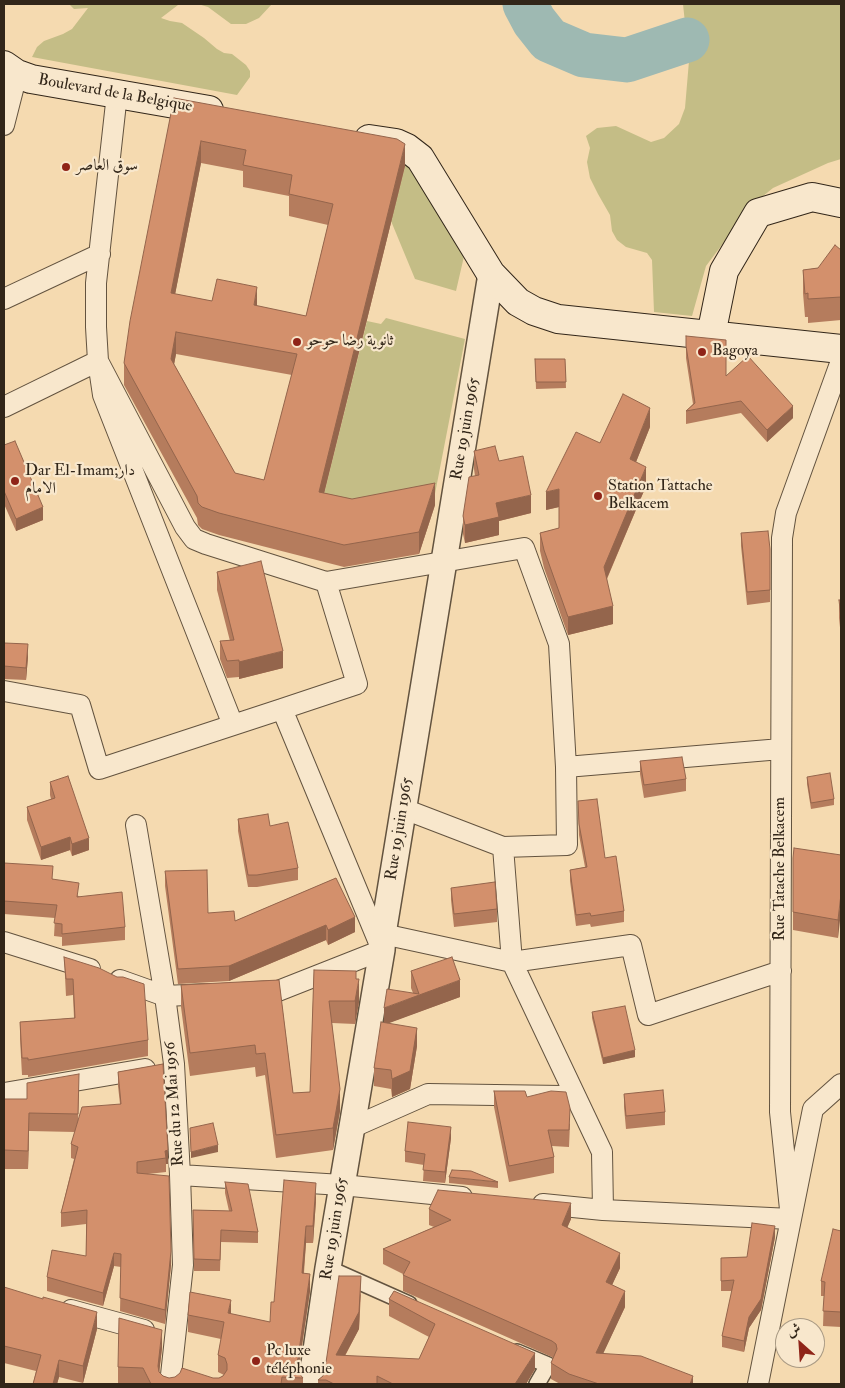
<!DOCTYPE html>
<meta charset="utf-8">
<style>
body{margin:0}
#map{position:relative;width:845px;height:1388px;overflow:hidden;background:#f5dab0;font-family:"IM FELL Double Pica",Amiri,serif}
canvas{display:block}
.frame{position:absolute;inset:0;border:5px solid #322619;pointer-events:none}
.north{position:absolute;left:775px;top:1318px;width:50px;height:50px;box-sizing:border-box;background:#f8e7cc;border:1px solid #a99a84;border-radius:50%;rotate:334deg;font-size:14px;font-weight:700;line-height:20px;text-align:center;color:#322619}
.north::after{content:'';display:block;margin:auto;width:18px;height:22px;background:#8f2418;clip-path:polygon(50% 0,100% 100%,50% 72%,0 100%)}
</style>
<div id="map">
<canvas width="845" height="1388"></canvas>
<div class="frame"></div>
<div class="north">ش</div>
</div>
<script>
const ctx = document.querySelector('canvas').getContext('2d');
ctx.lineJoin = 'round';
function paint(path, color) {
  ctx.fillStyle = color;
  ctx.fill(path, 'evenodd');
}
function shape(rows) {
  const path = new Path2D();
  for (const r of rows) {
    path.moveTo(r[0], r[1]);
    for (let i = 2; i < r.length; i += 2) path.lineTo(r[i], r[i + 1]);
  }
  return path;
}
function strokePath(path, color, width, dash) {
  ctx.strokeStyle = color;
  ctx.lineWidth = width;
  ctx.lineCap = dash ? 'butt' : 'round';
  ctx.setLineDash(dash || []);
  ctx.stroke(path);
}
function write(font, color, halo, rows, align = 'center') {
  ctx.font = font + ' "IM FELL Double Pica",Amiri,serif';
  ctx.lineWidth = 4.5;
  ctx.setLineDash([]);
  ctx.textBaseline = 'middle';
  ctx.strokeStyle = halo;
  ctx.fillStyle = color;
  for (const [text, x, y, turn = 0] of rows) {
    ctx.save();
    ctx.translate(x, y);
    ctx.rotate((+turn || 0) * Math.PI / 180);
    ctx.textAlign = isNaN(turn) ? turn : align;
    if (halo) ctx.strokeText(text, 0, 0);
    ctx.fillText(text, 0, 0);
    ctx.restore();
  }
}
const green = shape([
 [69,4,186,4,178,5,161,18,170,21,182,23,204,38,217,49,224,53,232,54,246,65,250,71,250,77,237,95,32,57,37,47,44,41,63,34,72,29,88,8,74,9],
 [198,4,272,4,259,18,246,24,231,24,208,7],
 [683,4,841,4,841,159,828,163,773,188,752,205,706,266,692,316,654,312,652,260,647,253,626,247,617,240,612,231,610,215,598,194,590,178,587,162,590,148,586,136,597,128,616,126,651,142,664,138,679,124,685,108,689,61],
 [406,162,465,252,456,291,415,279,391,221],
 [386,318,465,339,433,504,319,514,367,321,381,324]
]);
const river = shape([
 [525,4,534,21,549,40,584,55,627,60,687,40]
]);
const pedestrian = shape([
 [328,1268,409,1304],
 [517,1352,548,1365,537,1384]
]);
const minor = shape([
 [117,94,96,283,96,327,98,361,185,527,194,539,206,544,326,582,524,548,559,644,566,767,567,845,503,847,404,809],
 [4,125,17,74],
 [4,299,100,254],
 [4,407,98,361,103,395,233,725],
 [4,691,80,705,99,769,282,709,382,950,278,991,254,992],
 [282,709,357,684,326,582],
 [566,767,781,749],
 [136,825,165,996,174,1064,180,1175,183,1265,170,1384],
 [503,847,512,962,602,1152,603,1210],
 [383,934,512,962,631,945,648,1015,781,971],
 [4,942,90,969],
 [120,980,165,996,208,994],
 [4,1093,145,1069],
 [351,1128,428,1094,562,1096],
 [180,1175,342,1185,462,1197],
 [543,1204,603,1210,791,1219,813,1109,841,1084],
 [71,1310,144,1330],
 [758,1384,791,1219,780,1112,782,538,786,513,841,361]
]);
const tertiary = shape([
 [311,1384,328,1268,382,950,383,934,491,274]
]);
const secondary = shape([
 [4,65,17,74,31,79,209,110],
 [369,139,396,143,407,148,420,158,491,274,518,302,534,311,558,319,841,349],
 [711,335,724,271,758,213,812,197,841,203]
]);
const wall = shape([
 [174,98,405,166,324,493,352,499,435,505,419,554,344,567,219,535,202,529,198,525,197,518,124,385,124,363],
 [201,163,243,171,243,187,289,196,289,216,328,225,306,316,257,306,212,301,175,294],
 [176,354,292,375,264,480,235,473,174,364],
 [841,250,841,320,808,323,808,317,805,317,803,293,803,270,818,268],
 [686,336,726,376,793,418,767,442,741,413,686,424,686,411,693,404,686,358],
 [535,359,565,359,566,388,536,389],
 [650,427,636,462,646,486,607,579,613,624,568,635,544,568,540,551,540,533,559,528,559,507,546,510,600,443],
 [4,445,43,520,16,531,4,504],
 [474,451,499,461,531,513,499,521,499,535,465,543,463,534,463,516,475,476,474,469],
 [741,533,770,549,770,602,747,605,741,546],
 [217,572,283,668,239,679,239,677,227,678,220,659,220,641,230,641,217,590],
 [839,600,841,600,841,637,839,618],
 [4,643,28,657,26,680,4,679],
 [640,761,686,779,686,791,644,798,640,774],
 [807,777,834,799,834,805,811,809,807,784],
 [50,782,89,850,72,856,70,850,41,860,27,820,27,807,51,799,50,795],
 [578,801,605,858,624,911,624,922,591,927,590,924,576,926,570,881,570,870,585,867,579,835],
 [238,819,270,826,298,868,298,880,257,887,248,887,238,831],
 [841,855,838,938,793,930,793,858],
 [4,863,53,879,125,927,125,940,62,946,62,937,54,936,55,918,4,914],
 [165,871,208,913,235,921,336,878,355,932,328,945,326,940,229,981,178,984,165,886],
 [451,888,497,909,497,922,454,927,451,900],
 [64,957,148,1040,148,1056,28,1077,28,1075,22,1075,20,1039,20,1022,74,1018,73,995,66,996],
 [314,970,356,979,359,1002,355,1024,332,1023,340,1111,333,1150,276,1158,265,1075,256,1077,255,1067,190,1076,181,1007,181,985,279,980,293,1093,310,1092],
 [411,971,460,997,388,1023,417,1046,410,1089,392,1097,391,1089,374,1086,374,1068,384,1023,413,993,411,988],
 [592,1012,635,1057,603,1064,592,1018],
 [163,1064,168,1164,166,1164,166,1172,148,1174,171,1265,165,1324,120,1311,121,1267,114,1266,103,1306,47,1291,47,1277,86,1256,86,1224,61,1227,61,1213,74,1159,71,1158,71,1144,75,1132,29,1131,28,1169,4,1169,4,1099,27,1099,79,1092,78,1120,120,1104,118,1086,118,1072],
 [494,1091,527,1097,570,1124,569,1147,552,1146,554,1157,554,1173,509,1182,494,1107],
 [624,1094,665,1112,665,1125,626,1129,624,1107],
 [451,1138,445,1183,423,1181,424,1165,405,1162,405,1151],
 [449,1177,498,1182,498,1188,449,1183],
 [225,1182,258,1232,258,1243,221,1242,220,1271,194,1271,193,1210,229,1211,225,1193],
 [316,1200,313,1243,306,1243,304,1273,310,1291,298,1373,303,1378,303,1384,118,1384,118,1367,162,1348,159,1372,163,1376,169,1378,219,1378,224,1375,218,1372,218,1355,221,1339,188,1332,188,1315,231,1314,270,1322,274,1302],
 [429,1209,571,1219,567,1227,620,1268,612,1285,625,1307,603,1353,693,1384,560,1384,551,1379,551,1363,553,1358,552,1357,403,1291,403,1274,383,1264,383,1249,434,1227,429,1225],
 [841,1231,841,1327,823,1326,824,1296,821,1296,821,1281],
 [775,1237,761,1310,749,1328,744,1352,722,1347,722,1336,732,1291,721,1291,721,1258,747,1257],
 [4,1287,97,1329,83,1383,59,1377,57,1384,33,1384,36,1371,4,1363],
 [361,1293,359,1329,345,1356,419,1359,429,1337,389,1316,389,1299,535,1369,526,1384,318,1384,318,1380,323,1376]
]);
const shadedWall = shape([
 [201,141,201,163,171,315,171,293],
 [405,144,405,166,319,514,319,492],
 [257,287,257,309,254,305],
 [176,332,176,354,171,381,171,359],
 [793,406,793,418,767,442,767,430],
 [650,408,650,427,630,477,630,459],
 [646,467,646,486,604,585,604,567],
 [435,483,435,505,419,554,419,532],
 [559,489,559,507,546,510,546,492],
 [531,495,531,513,499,521,499,535,465,543,465,525,496,503],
 [43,507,43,520,16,531,16,519],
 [613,606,613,624,568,635,568,617],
 [28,644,28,657,26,680,26,668],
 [283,651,283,668,239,679,239,662],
 [70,837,70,850,41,860,41,847],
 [89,838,89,850,72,856,72,844],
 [841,894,841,912,838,938,838,920],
 [355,917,355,932,328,945,328,930],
 [326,925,326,940,229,981,229,966],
 [359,979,359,1002,355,1024,355,1001],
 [460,980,460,997,384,1025,384,1008],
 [417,1028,417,1046,410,1089,392,1097,392,1079],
 [635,1050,635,1057,603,1064,603,1058],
 [340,1089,340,1111,333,1150,333,1128],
 [29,1113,29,1131,28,1169,28,1151],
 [451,1127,451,1138,445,1183,445,1172],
 [218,1145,218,1152,191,1158,191,1152],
 [168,1150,168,1164,166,1164,165,1151],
 [316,1183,316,1200,313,1243,313,1226],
 [571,1203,571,1219,562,1240,562,1225],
 [306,1226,306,1243,302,1290,302,1273],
 [775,1226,775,1237,761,1310,749,1328,744,1352,744,1341,749,1317],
 [171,1251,171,1265,165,1324,165,1310],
 [114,1253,114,1266,103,1306,103,1293],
 [620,1253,620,1268,606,1298,606,1282],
 [310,1274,310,1291,297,1378,297,1365],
 [361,1276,359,1329,336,1372,336,1355],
 [625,1291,625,1307,596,1369,596,1353],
 [231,1300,231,1317,228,1313],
 [97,1312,97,1329,83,1383,83,1366],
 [162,1330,162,1348,158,1383,158,1366],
 [535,1353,535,1369,526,1384,515,1384],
 [59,1360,59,1377,57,1384,53,1384],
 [693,1376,693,1384,690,1384]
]);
const building = shape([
 [174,98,397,139,405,144,319,492,352,499,435,483,419,532,344,545,219,513,202,507,198,503,197,496,124,363,130,321,174,98],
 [201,141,246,150,243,165,292,175,289,194,333,204,306,316,254,305,257,287,217,279,212,301,171,293,201,141],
 [176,332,297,354,264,480,235,473,171,359,176,332],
 [835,245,841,250,841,297,808,299,808,293,805,294,803,270,818,268,835,245],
 [686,336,726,340,726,376,748,356,793,406,767,430,741,401,686,411,695,403,686,346,686,336],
 [535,359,565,359,566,382,536,382,535,359],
 [623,394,650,408,630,459,646,467,604,567,613,606,568,617,544,550,540,533,559,528,559,489,546,492,576,432,600,443,623,394],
 [15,441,43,507,16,519,4,491,4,445,15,441],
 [495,446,499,461,523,456,531,495,496,503,499,517,465,525,463,516,469,477,479,475,474,451,495,446],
 [768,531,770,549,770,590,747,592,741,533,768,531],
 [261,561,283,651,239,662,239,660,227,661,220,641,234,640,217,572,261,561],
 [839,600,841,600,841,618,839,600],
 [4,643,28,644,26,668,4,666,4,643],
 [682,757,686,779,644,785,640,761,682,757],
 [830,773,834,799,811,803,807,777,830,773],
 [68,776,89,838,72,844,70,837,41,847,27,807,55,798,50,782,68,776],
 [597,799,605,858,616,856,624,911,591,916,590,913,576,915,570,870,587,867,579,824,578,801,597,799],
 [268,814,270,826,288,822,298,868,257,875,248,875,238,819,268,814],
 [794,848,841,855,841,894,838,920,793,912,793,858,794,848],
 [4,863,53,866,52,879,79,883,77,897,122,892,125,927,62,934,62,924,54,923,57,905,4,901,4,863],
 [207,870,208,913,234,911,235,921,336,878,355,917,328,930,326,925,229,966,178,969,165,871,207,870],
 [495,882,497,909,454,914,451,888,495,882],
 [64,957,99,968,117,977,123,977,144,984,148,1040,28,1060,28,1058,22,1058,20,1022,75,1018,73,979,66,979,64,957],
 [452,957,460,980,384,1008,387,989,419,994,411,971,452,957],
 [314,970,356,971,356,979,359,979,355,1001,329,1001,340,1089,333,1128,276,1135,265,1053,256,1054,255,1045,190,1053,181,985,279,980,293,1093,310,1092,314,970],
 [625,1006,635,1050,603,1058,592,1012,625,1006],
 [381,1022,417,1028,410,1071,392,1079,391,1070,374,1068,381,1022],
 [163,1064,168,1150,165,1151,166,1158,137,1162,137,1173,169,1176,171,1251,165,1310,120,1298,121,1254,114,1253,103,1293,47,1277,52,1250,86,1256,87,1210,61,1213,78,1147,71,1144,82,1107,121,1104,118,1072,163,1064],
 [79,1074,78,1114,29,1113,28,1151,4,1150,4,1099,27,1099,27,1083,79,1074],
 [663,1090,665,1112,626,1116,624,1094,663,1090],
 [494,1091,525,1091,527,1097,551,1091,566,1092,570,1108,569,1130,548,1130,554,1157,509,1166,494,1091],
 [408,1122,451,1127,445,1172,423,1170,425,1154,405,1151,408,1122],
 [213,1123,218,1145,191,1152,190,1128,213,1123],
 [452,1170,471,1171,498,1182,449,1177,452,1170],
 [284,1180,316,1183,313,1226,306,1226,302,1273,310,1274,297,1365,298,1372,303,1378,282,1377,281,1384,151,1384,143,1368,118,1367,119,1318,162,1330,158,1366,159,1372,163,1376,169,1378,175,1377,180,1373,182,1368,213,1378,219,1378,223,1376,227,1370,227,1364,225,1358,218,1355,224,1322,188,1315,190,1292,231,1300,228,1313,270,1322,271,1302,274,1302,284,1180],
 [225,1182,248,1184,258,1232,221,1230,220,1260,194,1259,193,1210,232,1211,225,1182],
 [438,1190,571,1203,562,1225,620,1253,606,1282,625,1291,596,1353,641,1356,693,1376,690,1384,599,1384,569,1374,551,1363,557,1349,556,1344,552,1341,403,1275,410,1262,383,1249,451,1220,429,1209,438,1190],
 [752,1223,775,1226,761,1299,749,1317,744,1341,722,1336,734,1280,721,1281,721,1258,747,1257,752,1223],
 [833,1229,841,1231,841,1312,823,1311,825,1282,821,1281,833,1229],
 [339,1276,361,1276,359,1312,336,1355,419,1359,435,1324,389,1299,394,1291,535,1353,515,1384,393,1384,377,1376,377,1384,334,1384,326,1380,318,1380,323,1376,325,1369,339,1276],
 [4,1287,43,1299,43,1297,97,1312,83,1366,59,1360,53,1384,33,1384,41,1355,4,1346,4,1287]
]);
const markers = [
 [66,167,5,"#8f2418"],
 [297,342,5,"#8f2418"],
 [702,352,5,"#8f2418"],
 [15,481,5,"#8f2418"],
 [598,496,5,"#8f2418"],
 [256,1361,5,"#8f2418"]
];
const streetNames = [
 ["Boulevard de la Belgique",115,94,10],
 ["Rue 19 juin 1965",466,429,-80],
 ["Rue 19 juin 1965",400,829,-81],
 ["Rue Tatache Belkacem",781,869,-90],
 ["Rue du 12 Mai 1956",175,1104,-94],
 ["Rue 19 juin 1965",335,1229,-81]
];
const poiNames = [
 ["سوق العاصر",76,167],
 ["ثانوية رضا حوحو",307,342],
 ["Bagoya",712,352],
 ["Dar El-Imam;دار",25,472],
 ["الامام",25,490],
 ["Station Tattache",608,487],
 ["Belkacem",608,505],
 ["Pc luxe",266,1352],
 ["téléphonie",266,1370]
];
paint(green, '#c4bd86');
strokePath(river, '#9eb9b2', 45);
strokePath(pedestrian, '#63533f', 18);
strokePath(minor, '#63533f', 22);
strokePath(tertiary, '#63533f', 28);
strokePath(secondary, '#322619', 30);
strokePath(pedestrian, '#f8e7cc', 15);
strokePath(minor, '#f8e7cc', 20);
strokePath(tertiary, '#f8e7cc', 25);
strokePath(secondary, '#f8e7cc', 28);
paint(wall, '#b57c5d');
paint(shadedWall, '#94654c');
paint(building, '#d3906c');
strokePath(building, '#94654c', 1);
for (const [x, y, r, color] of markers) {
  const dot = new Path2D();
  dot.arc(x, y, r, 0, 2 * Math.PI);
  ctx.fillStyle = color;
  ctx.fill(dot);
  strokePath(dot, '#f8e7cc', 2);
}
write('16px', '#322619', '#f8e7cc', streetNames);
write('16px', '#322619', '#f8e7cc', poiNames, 'left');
</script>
